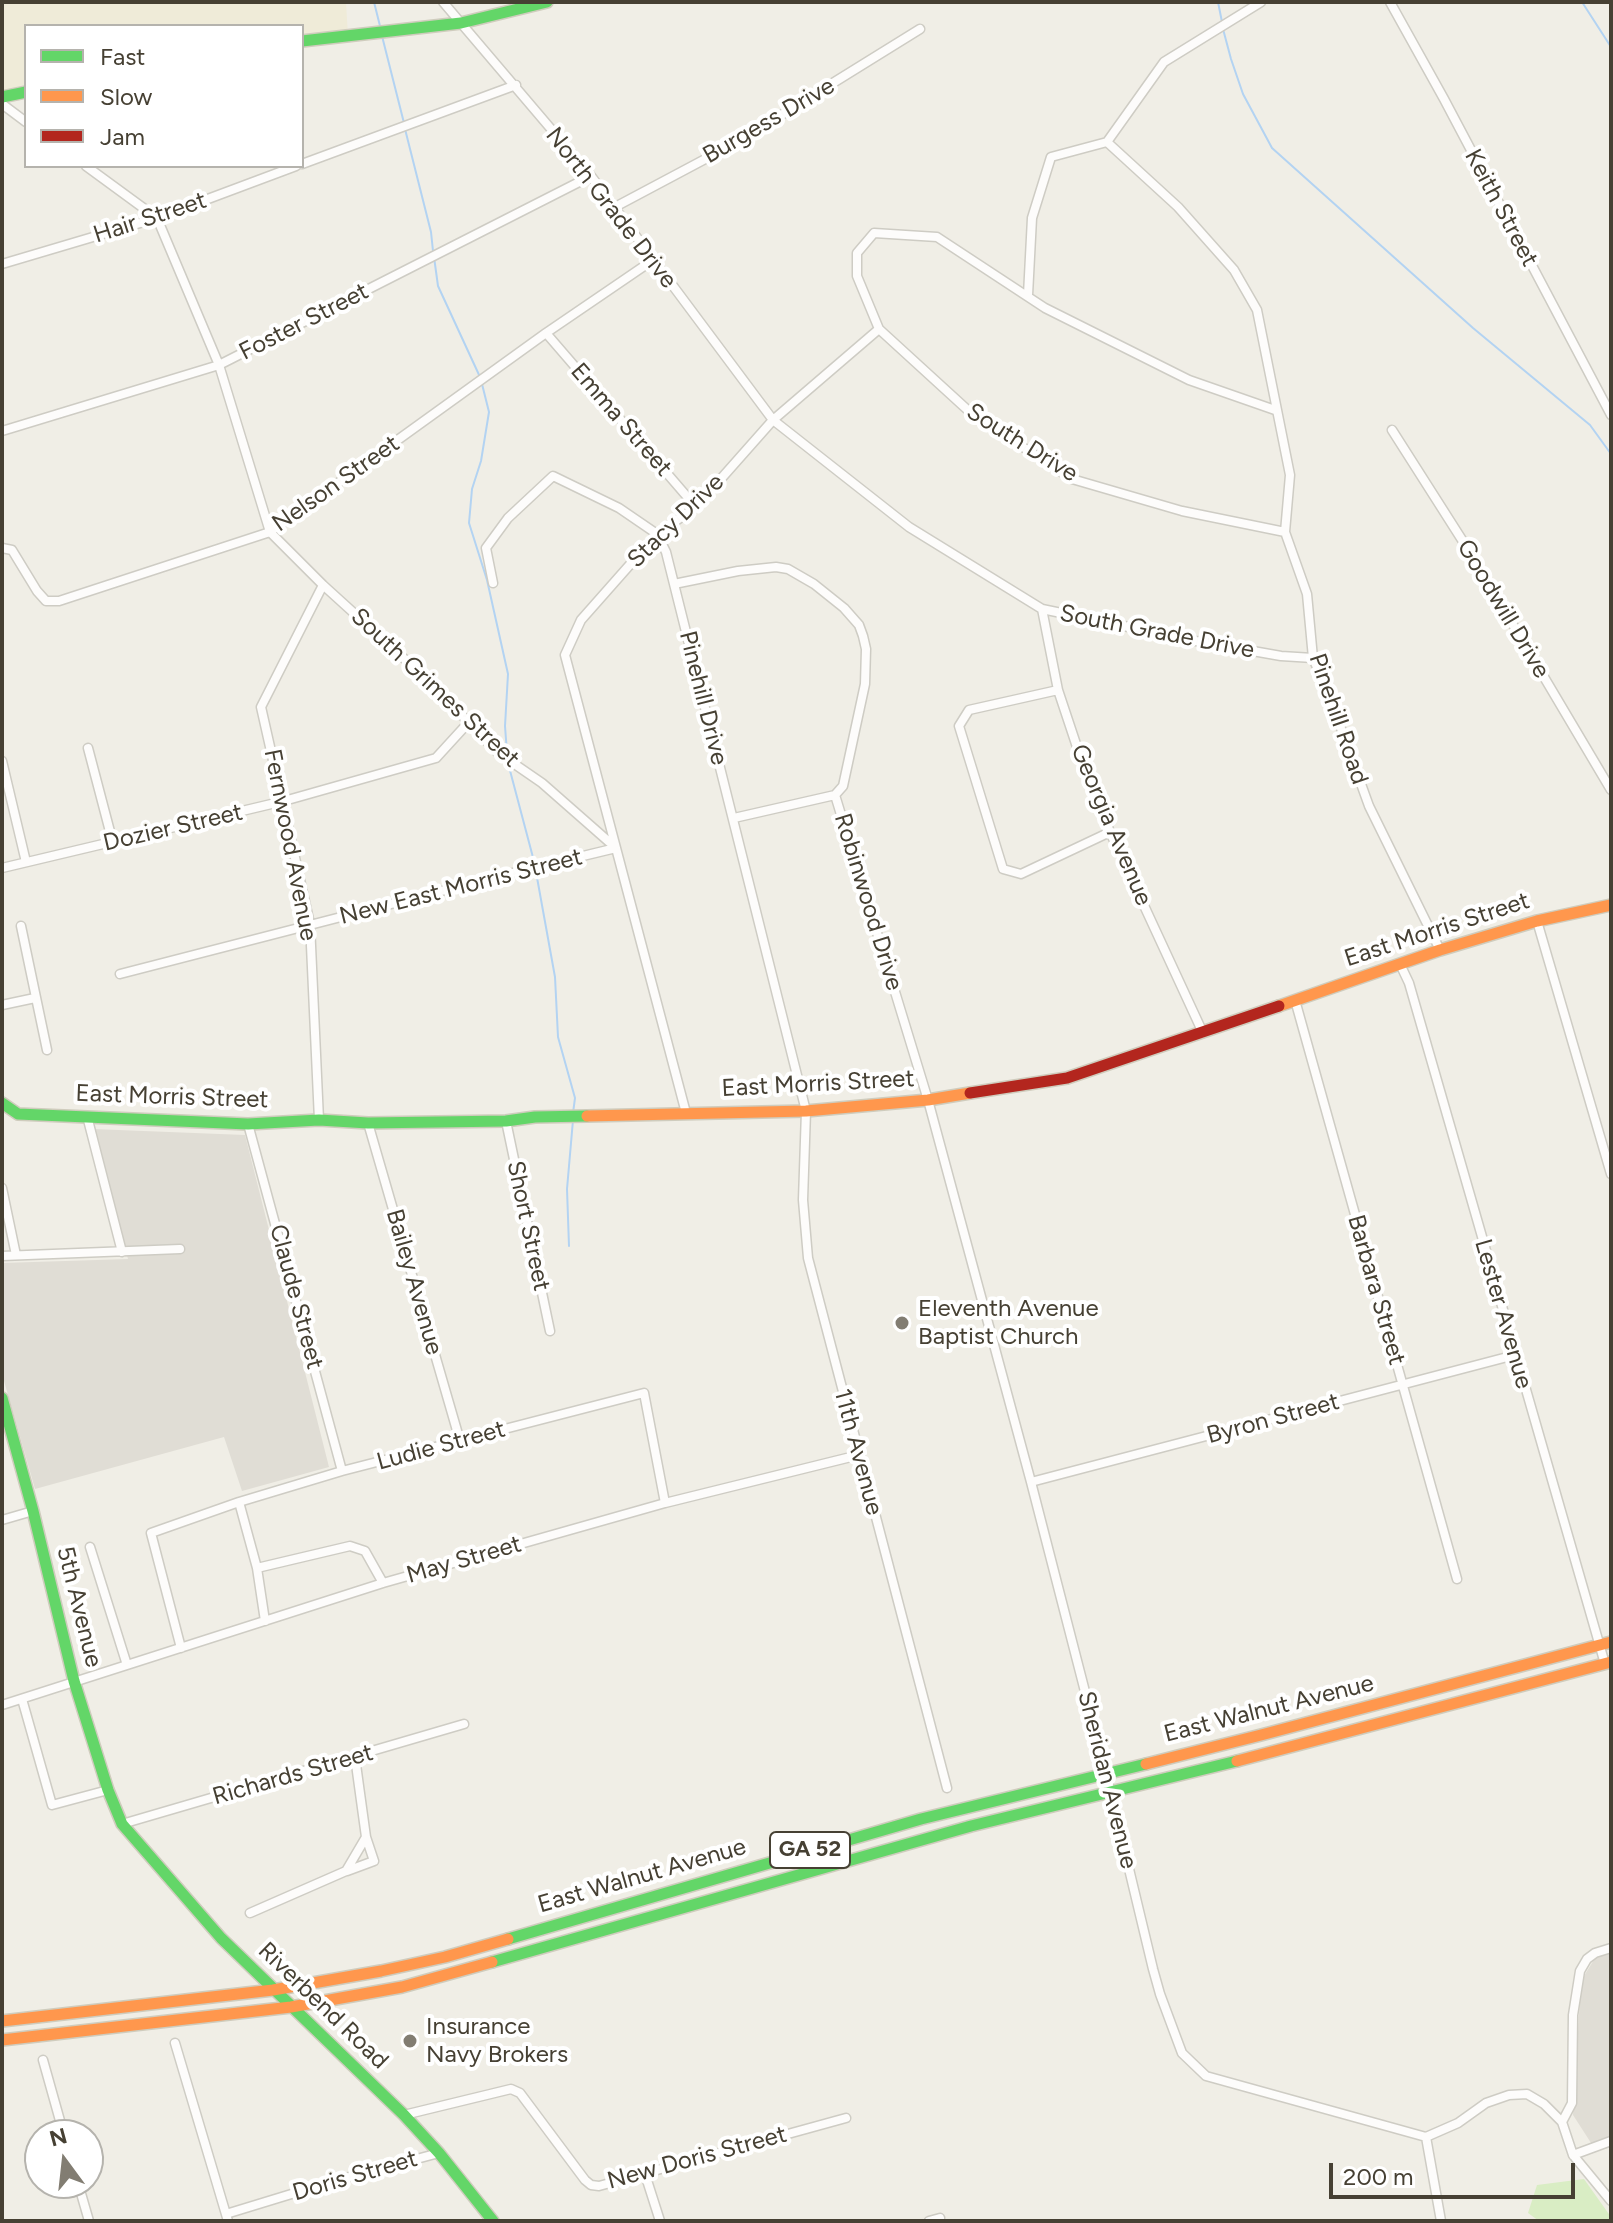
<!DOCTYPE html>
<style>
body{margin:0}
#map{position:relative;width:1613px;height:2223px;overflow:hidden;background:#f0eee6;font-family:Figtree,sans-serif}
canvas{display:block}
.frame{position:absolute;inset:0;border:4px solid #464033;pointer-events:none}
.legend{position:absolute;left:24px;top:24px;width:280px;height:144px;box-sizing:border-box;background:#fff;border:2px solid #b5b3ad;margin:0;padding:10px 14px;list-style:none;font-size:24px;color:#464033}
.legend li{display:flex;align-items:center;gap:16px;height:40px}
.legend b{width:40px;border:2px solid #b5b3ad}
.north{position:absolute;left:24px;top:2119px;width:80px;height:80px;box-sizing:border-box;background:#fff;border:2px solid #b5b3ad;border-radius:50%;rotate:345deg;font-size:22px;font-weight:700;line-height:32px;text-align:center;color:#464033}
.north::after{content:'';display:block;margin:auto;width:28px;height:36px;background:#827d72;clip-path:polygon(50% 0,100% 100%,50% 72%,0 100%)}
.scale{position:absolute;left:1329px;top:2163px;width:246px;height:36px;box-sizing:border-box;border:4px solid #464033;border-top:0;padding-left:10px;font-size:24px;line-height:28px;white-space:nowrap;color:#464033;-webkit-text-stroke:6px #fff;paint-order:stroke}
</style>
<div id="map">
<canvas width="1613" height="2223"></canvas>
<div class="frame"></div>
<ul class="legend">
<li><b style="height:10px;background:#63d668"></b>Fast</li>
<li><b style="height:10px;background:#ff974d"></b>Slow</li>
<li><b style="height:10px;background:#b3261e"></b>Jam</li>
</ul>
<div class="north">N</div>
<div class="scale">200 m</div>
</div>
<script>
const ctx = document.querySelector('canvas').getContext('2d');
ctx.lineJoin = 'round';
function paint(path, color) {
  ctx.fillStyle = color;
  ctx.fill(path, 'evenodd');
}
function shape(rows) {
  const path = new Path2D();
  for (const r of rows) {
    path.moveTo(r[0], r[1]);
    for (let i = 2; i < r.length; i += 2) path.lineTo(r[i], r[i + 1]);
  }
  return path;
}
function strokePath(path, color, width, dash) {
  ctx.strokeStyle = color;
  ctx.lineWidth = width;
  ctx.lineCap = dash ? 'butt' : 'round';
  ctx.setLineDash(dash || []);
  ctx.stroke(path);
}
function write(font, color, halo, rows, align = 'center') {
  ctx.font = font + ' Figtree,sans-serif';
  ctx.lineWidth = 8;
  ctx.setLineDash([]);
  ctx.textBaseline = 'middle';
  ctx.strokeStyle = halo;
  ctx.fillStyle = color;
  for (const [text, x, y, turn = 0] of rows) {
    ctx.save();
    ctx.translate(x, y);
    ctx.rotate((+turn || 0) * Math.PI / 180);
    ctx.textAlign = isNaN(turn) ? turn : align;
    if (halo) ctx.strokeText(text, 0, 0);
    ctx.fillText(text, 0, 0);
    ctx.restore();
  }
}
const industrial = shape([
 [93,1129,245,1135,329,1467,242,1491,224,1437,35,1489,2,1374,2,1263,128,1259],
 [1611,1953,1611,2139,1593,2146,1573,2115,1581,1981,1595,1958]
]);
const education = shape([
 [2,2,346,2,348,36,302,41,302,26,26,26,26,92,2,97]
]);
const green = shape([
 [1584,2179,1611,2217,1611,2221,1539,2221,1528,2213,1537,2185]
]);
const stream = shape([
 [374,2,380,26],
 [1218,2,1222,22],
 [1582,2,1611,47],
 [1223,29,1231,59,1243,94,1272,148,1473,328,1590,425,1611,454],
 [382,36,404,123],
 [405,129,431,232,433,251],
 [434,257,438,286,480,377],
 [482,384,489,412,481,461,472,489,469,523,487,580,508,674,505,726,507,753],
 [508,763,535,865],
 [536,872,555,977,558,1037,575,1098,573,1113],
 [569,1246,567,1189,573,1120]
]);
const street = shape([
 [443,2,591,176,773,420,909,527,1042,609,1196,641,1281,656,1313,658],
 [1390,2,1444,99,1611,415],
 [2,104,26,122],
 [1107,142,1164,62,1261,2],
 [302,164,516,85],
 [86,166,157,218,219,365,270,532,323,585,432,684,497,752,542,783,616,848,686,1113],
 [615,207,741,140,920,29],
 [2,264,157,218,296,166],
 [1028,295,1032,218,1051,157,1107,142,1178,207,1234,270,1257,310,1290,475,1285,532,1307,594,1313,658,1330,698,1369,806,1440,950],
 [546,333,696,507],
 [1275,410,1189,380,1045,308,937,237,874,233,857,253,857,276,879,329,972,414,1072,479,1182,511,1285,532],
 [1392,430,1471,554,1611,790],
 [2,431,219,365,591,176],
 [2,548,12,550,37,591,46,601,59,601,270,532,546,333,653,260],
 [493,583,486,548,508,518,553,476,619,508,657,534,666,552,806,1111,803,1200,808,1258,947,1788],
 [674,584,738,571,776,567,788,569,814,584,844,608,859,625,863,636,866,649,865,684,843,786,835,795,928,1100,1031,1482,1106,1773,1153,1969,1160,1994,1182,2053,1206,2076,1426,2137,1458,2123,1486,2103,1509,2095,1527,2094,1544,2104,1562,2122,1573,2155,1611,2201],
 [1042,609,1058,690,1080,756,1110,832,1203,1033],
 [1058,690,969,710,959,726,1003,869,1021,874,1110,832],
 [88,748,113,843],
 [2,761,26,862],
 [734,818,835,795],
 [2,868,284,801,436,758,468,723],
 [1537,921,1611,1174],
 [21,926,47,1050],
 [1400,964,1409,983,1605,1664],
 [120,974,496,877,616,848,565,655,581,620,657,534,696,507,773,420,879,329],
 [1295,1000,1457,1579],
 [2,1005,35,998],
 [87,1116,122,1252],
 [319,1120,310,924,261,707,323,585],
 [506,1121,550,1331],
 [368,1123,460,1441],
 [248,1124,342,1471],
 [2,1188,16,1255],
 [2,1256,180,1249],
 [1031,1482,1515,1355],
 [239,1502,257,1568,265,1621],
 [2,1520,33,1511],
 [90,1547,127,1665],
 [257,1568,350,1546,365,1551,383,1583],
 [181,1648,151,1533,239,1502,342,1471,644,1393,665,1503],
 [22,1699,52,1805,108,1790],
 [2,1705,383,1583,665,1503,859,1455],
 [122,1824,464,1724],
 [366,1837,374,1861],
 [347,1871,374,1861],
 [250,1913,346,1871,366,1837,355,1757],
 [175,2043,228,2221],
 [43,2060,64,2135],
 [404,2115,511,2089,520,2093,585,2180,591,2185,599,2186,846,2118],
 [1562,2122,1572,2103,1573,2015,1580,1971,1587,1959,1595,1953,1611,1948],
 [1426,2137,1441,2221],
 [1573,2155,1611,2141],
 [645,2174,660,2221],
 [78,2183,89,2221],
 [226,2214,334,2181,439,2153],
 [929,2221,940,2218]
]);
const fast = shape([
 [302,41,461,23,547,2],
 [2,97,26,92],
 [2,1103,18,1114,248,1124,319,1120,368,1123,506,1121,535,1117,587,1116],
 [2,1398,33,1511,74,1681,108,1790,122,1824,221,1938,404,2115,439,2153,493,2221],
 [508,1939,921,1819,1146,1764],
 [492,1962,971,1826,1237,1761]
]);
const slow = shape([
 [1279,1006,1440,950,1537,921,1611,905],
 [587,1116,806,1111,928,1100,970,1093],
 [1237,1761,1611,1662],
 [1146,1764,1261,1735,1611,1642],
 [2,2021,273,1990,381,1971,445,1957,508,1939],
 [2,2040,291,2007,402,1987,492,1962]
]);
const jam = shape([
 [970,1093,1067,1078,1279,1006]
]);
const markers = [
 [902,1323,8,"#827d72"],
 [410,2041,8,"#827d72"]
];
const shields = [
 [810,1850,80]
];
const shieldNames = [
 ["GA 52",810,1850]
];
const streetNames = [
 ["Burgess Drive",769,121,-30],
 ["North Grade Drive",611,208,52],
 ["Keith Street",1501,208,62],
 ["Hair Street",150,218,-18],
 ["Foster Street",304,322,-27],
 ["Emma Street",621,420,49],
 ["South Drive",1022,443,32],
 ["Nelson Street",336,484,-35],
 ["Stacy Drive",676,521,-44],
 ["Goodwill Drive",1503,609,59],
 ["South Grade Drive",1157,632,11],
 ["South Grimes Street",435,688,43],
 ["Pinehill Drive",703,698,76],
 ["Pinehill Road",1338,719,71],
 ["Georgia Avenue",1111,825,67],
 ["Dozier Street",173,828,-13],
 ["Fernwood Avenue",290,845,79],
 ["New East Morris Street",461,887,-14],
 ["Robinwood Drive",868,902,73],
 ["East Morris Street",1437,930,-18],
 ["East Morris Street",818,1084,-3],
 ["East Morris Street",172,1097,2],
 ["Short Street",528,1226,78],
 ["Bailey Avenue",414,1282,74],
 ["Barbara Street",1376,1290,74],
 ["Claude Street",296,1297,75],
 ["Lester Avenue",1503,1314,74],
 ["Byron Street",1273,1419,-15],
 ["Ludie Street",441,1446,-15],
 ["11th Avenue",858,1452,75],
 ["May Street",464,1560,-16],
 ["5th Avenue",79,1607,76],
 ["East Walnut Avenue",1269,1709,-14],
 ["Richards Street",293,1775,-16],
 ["Sheridan Avenue",1107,1780,76],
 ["East Walnut Avenue",642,1876,-16],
 ["Riverbend Road",323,2006,44],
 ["New Doris Street",697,2158,-15],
 ["Doris Street",355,2176,-16]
];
const poiNames = [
 ["Eleventh Avenue",918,1309],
 ["Baptist Church",918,1337],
 ["Insurance",426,2027],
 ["Navy Brokers",426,2055]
];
paint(industrial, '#e0ddd5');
paint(education, '#efebd8');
paint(green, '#d9edc4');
strokePath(stream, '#b3d3f2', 2);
strokePath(street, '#ceccc4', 11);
strokePath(fast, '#cfccbd', 14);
strokePath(slow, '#cfccbd', 14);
strokePath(jam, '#cfccbd', 14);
strokePath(street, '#fdfcfb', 8);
strokePath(fast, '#63d668', 11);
strokePath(slow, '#ff974d', 11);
strokePath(jam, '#b3261e', 11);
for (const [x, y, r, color] of markers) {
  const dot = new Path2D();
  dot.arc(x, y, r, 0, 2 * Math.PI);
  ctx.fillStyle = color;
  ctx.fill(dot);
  strokePath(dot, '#fff', 3);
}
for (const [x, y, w] of shields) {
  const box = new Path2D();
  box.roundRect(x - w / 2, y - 18, w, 36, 6);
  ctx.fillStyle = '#fff';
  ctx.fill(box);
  strokePath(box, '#464033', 2);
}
write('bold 22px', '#464033', null, shieldNames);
write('24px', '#464033', '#fff', streetNames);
write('24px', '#464033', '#fff', poiNames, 'left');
</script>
